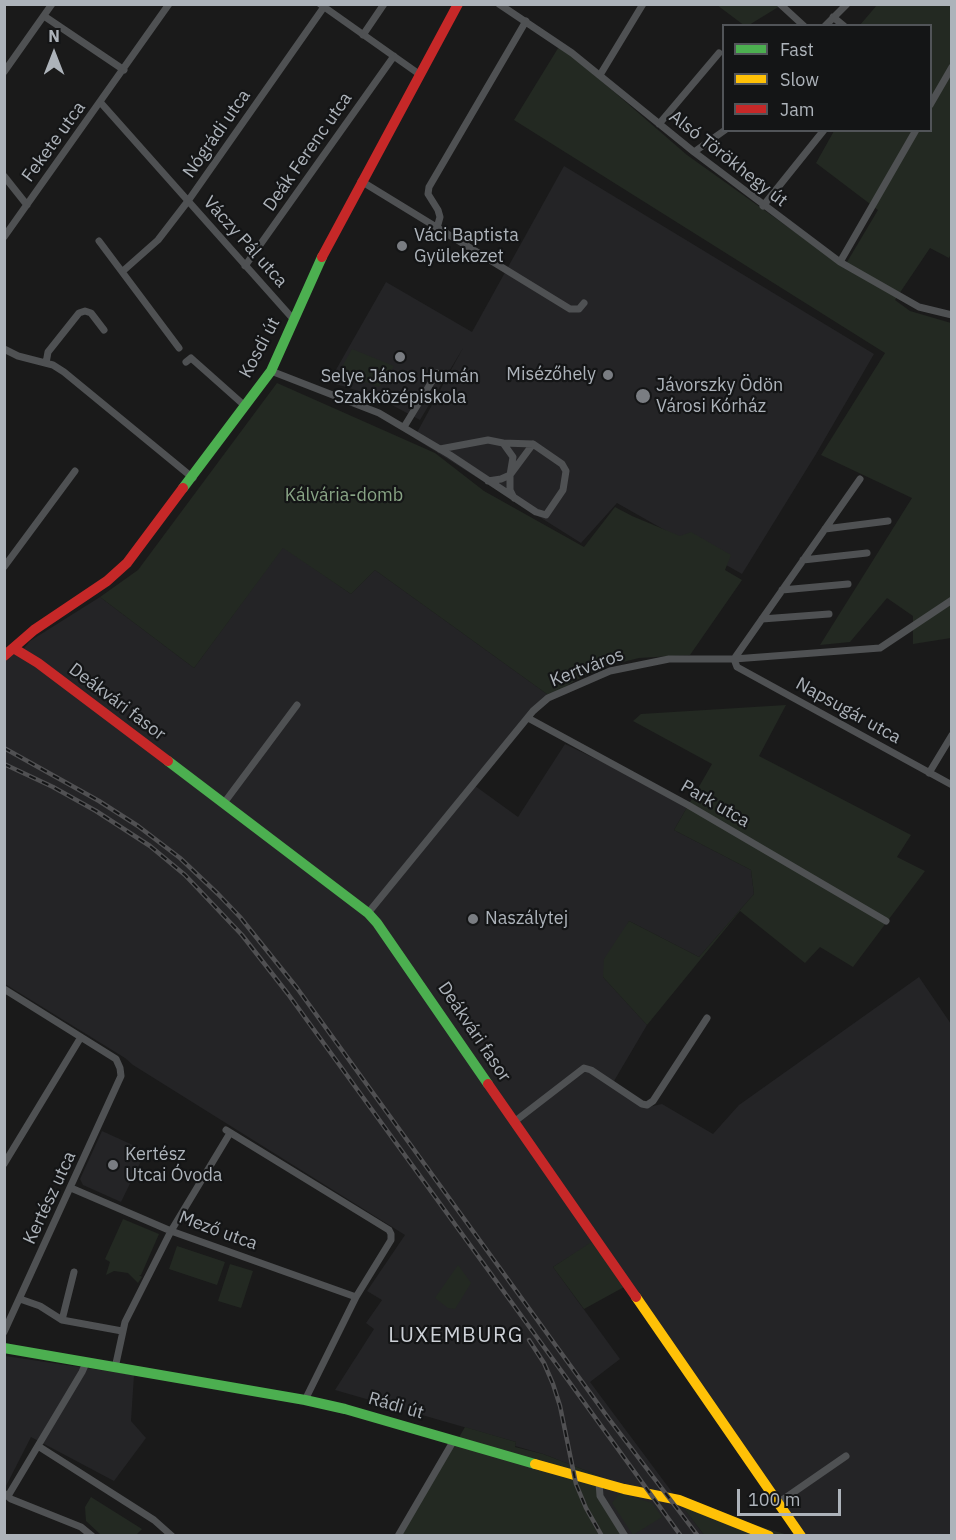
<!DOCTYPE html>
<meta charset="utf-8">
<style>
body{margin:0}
#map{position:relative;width:956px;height:1540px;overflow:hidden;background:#1a1a1a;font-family:"IBM Plex Sans",sans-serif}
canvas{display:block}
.frame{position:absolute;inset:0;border:6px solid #adb3ba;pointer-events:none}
.legend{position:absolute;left:722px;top:24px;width:210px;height:108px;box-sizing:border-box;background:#141516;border:2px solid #515458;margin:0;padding:8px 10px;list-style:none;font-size:18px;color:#adb3ba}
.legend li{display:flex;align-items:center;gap:12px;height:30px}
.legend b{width:30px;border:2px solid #515458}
.north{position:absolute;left:24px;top:24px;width:60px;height:60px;-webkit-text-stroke:4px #141516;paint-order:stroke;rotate:0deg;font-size:16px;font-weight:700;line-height:24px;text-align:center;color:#adb3ba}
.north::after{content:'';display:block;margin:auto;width:21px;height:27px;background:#adb3ba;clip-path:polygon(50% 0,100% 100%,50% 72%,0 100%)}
.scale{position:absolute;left:737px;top:1489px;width:104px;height:27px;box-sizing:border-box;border:3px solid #adb3ba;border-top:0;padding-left:8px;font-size:18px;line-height:21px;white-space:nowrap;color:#adb3ba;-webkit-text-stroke:4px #141516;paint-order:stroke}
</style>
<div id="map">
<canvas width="956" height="1540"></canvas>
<div class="frame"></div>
<ul class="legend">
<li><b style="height:8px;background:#4caf50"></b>Fast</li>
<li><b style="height:8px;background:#ffc107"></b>Slow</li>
<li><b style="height:8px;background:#c62828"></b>Jam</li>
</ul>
<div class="north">N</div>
<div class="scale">100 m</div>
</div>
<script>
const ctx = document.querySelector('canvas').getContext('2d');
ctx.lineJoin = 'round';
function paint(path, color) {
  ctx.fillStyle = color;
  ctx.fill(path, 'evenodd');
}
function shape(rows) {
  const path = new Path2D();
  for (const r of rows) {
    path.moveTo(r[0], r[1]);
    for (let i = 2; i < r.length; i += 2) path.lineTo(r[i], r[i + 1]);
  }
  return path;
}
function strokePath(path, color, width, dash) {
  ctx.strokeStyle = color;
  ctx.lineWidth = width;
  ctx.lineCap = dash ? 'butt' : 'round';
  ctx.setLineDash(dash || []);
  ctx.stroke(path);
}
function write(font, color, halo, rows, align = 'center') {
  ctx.font = font + ' "IBM Plex Sans",sans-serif';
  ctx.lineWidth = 4.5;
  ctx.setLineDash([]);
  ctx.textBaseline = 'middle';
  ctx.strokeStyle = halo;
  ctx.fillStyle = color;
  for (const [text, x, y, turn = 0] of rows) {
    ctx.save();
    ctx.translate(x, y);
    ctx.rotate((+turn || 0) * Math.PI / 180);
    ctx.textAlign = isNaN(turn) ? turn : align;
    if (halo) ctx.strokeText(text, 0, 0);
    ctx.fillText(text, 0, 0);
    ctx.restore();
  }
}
const built = shape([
 [564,166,874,354,816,454,742,574,617,503,581,543,414,438,463,348,420,420,375,396,329,382,386,282,472,332],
 [283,547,351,594,375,570,551,697,471,783,518,817,565,744,689,804,674,830,751,870,754,894,699,957,629,921,603,977,647,1025,614,1081,649,1107,662,1104,713,1134,739,1105,919,977,951,1024,951,1535,797,1535,593,1242,553,1267,620,1359,590,1382,704,1535,625,1535,597,1494,600,1476,543,1454,515,1446,516,1442,335,1390,374,1329,366,1323,382,1300,367,1291,405,1235,133,1065,125,1058,5,984,4,649,20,653,30,641,100,597,194,668],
 [102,1131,146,1151,121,1202,83,1185,80,1179],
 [5,1356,134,1375,131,1421,146,1438,114,1481,31,1437,5,1488]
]);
const green = shape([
 [778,4,780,6,749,25,745,26,717,5],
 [877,5,951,5,951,253,949,258,930,248,895,300,910,311,951,323,951,638,913,644,913,616,887,598,850,642,820,645,912,498,821,455,885,353,514,120,560,45,687,155,844,267,878,210,816,163,834,131,930,130,930,26,860,25],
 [352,349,394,366,379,387,339,372],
 [277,383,435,453,484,491,584,547,615,507,632,516,680,536,691,532,731,555,725,570,742,580,690,655,639,658,607,666,574,681,551,697,375,570,351,594,283,548,194,668,100,597,138,570],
 [786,705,759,756,911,835,897,857,925,871,853,967,820,947,805,963,740,911,647,1025,603,977,604,959,629,921,699,957,754,894,751,870,674,830,712,764,633,721,641,714],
 [123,1219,159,1234,141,1275,139,1275,142,1277,138,1283,128,1273,114,1271,106,1275,110,1262,105,1259],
 [593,1241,624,1287,584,1309,553,1267],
 [177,1246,225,1262,217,1285,169,1269],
 [230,1264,253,1271,241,1308,218,1301],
 [458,1265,471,1283,455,1309,448,1308,435,1298],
 [465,1427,516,1442,515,1447,543,1454,600,1476,597,1494,625,1536,401,1536],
 [620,1493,652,1503,662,1517,633,1535,612,1503],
 [91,1497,142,1529,136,1535,101,1535,86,1521,85,1507],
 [679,1502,715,1513,788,1535,704,1535]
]);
const street = shape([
 [320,4,419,74],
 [499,4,572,53,694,152,840,262,919,307,952,315],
 [780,4,804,26],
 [44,16,124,70],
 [833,17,844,26],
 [825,26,847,4],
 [363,35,384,4],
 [4,72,52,4],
 [600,75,643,4],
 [101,103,294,320],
 [930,105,952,67],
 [659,124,719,53],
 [694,152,725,130],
 [4,176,27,205],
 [361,181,570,309,579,309,584,303],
 [763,206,824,130],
 [437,228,440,217,438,210,428,194,429,187,526,21],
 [4,237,169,4],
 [99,241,179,348],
 [840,262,916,130],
 [245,266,394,56],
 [123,271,158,240,188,201,326,4],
 [4,349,18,356,53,365,64,372,193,478],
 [186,362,191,358,245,406],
 [46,363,48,352,79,313,85,311,91,313,104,330],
 [271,371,379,413,450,455,536,512,546,515,563,490,566,471,562,464,533,444,503,443],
 [404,427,437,373],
 [440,449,488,440,503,443,513,457,510,475,501,479,488,481],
 [514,498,510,490,510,475,533,444],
 [825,529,888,521],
 [803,560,867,553],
 [4,567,75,471],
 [782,590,848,584],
 [762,619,829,614],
 [734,659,737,667,952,785],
 [734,659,860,479],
 [528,718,688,805,886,921],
 [929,773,952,735],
 [224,803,297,705],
 [368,913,533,711,548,698,610,671,669,659,734,659,880,648,952,600],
 [4,989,116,1059,120,1068,121,1076,4,1332],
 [514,1122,584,1068,591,1070,642,1104,647,1105,653,1101,707,1018],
 [226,1130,389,1230,391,1234,391,1240,356,1297,305,1400],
 [4,1164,81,1037],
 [71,1188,171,1231,356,1297],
 [20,1299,40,1306,62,1320,122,1331],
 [62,1320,74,1272],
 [115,1368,125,1322,171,1231,230,1133],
 [38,1446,154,1520,172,1536],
 [599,1482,600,1496,625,1536],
 [5,1494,11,1499,81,1527,92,1536],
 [8,1496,82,1372,86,1363],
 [778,1503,846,1456],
 [398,1536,454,1440]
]);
const fast = shape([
 [183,488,271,371,322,257],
 [168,761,368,913,377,923,488,1084],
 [4,1348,305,1400,345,1409,535,1464]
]);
const slow = shape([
 [636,1297,801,1536],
 [535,1464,624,1489,679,1500,769,1536]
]);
const jam = shape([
 [322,257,458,4],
 [15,649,38,663,168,761],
 [4,656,34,630,107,581,127,563,183,488],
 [488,1084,636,1297]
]);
const rail = shape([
 [4,748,99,801,138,826,180,858,218,894,240,917,297,988,609,1419,698,1536],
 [4,764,53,787,96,811,150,846,185,875,242,935,288,994,681,1536],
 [529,1340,544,1363,553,1384,560,1406,576,1484,586,1508,602,1536]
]);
const markers = [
 [402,246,6,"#7a7d82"],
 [400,357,6,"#7a7d82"],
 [608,375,6,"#7a7d82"],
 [643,396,8,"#7a7d82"],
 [473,919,6,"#7a7d82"],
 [113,1165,6,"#7a7d82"]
];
const streetNames = [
 ["Nógrádi utca",217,134,-55],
 ["Fekete utca",54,142,-54],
 ["Deák Ferenc utca",308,152,-55],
 ["Alsó Törökhegy út",728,159,38],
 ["Váczy Pál utca",245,242,48],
 ["Kosdi út",260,348,-62],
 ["Kertváros",587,668,-21],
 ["Deákvári fasor",117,702,37],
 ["Napsugár utca",848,711,29],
 ["Park utca",715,804,30],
 ["Deákvári fasor",474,1032,56],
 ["Kertész utca",50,1198,-65],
 ["Mező utca",218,1231,20],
 ["Rádi út",396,1406,16]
];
const poiNames = [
 ["Váci Baptista",414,236],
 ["Gyülekezet",414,257],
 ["Misézőhely",596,375,"right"],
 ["Selye János Humán",400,377,"center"],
 ["Szakközépiskola",400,398,"center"],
 ["Jávorszky Ödön",656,386],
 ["Városi Kórház",656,407],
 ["Naszálytej",485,919],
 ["Kertész",125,1155],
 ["Utcai Óvoda",125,1176]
];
const parkNames = [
 ["Kálvária-domb",344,496]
];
const quarterNames = [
 ["LUXEMBURG",456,1336]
];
paint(built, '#242426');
paint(green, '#232922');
strokePath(street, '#4f5153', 7);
strokePath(fast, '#4caf50', 10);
strokePath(slow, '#ffc107', 10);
strokePath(jam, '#c62828', 10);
strokePath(rail, '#505052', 4.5);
strokePath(rail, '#141516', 2, [7]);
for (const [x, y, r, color] of markers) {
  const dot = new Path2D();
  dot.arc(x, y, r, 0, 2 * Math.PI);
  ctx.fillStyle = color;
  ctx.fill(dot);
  strokePath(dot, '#141516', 2);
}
write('18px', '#adb3ba', '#141516', streetNames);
write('18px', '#adb3ba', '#141516', poiNames, 'left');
write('18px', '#88a485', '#141516', parkNames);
ctx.letterSpacing = '1.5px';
write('21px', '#cdd1d7', '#141516', quarterNames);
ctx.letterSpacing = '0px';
</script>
